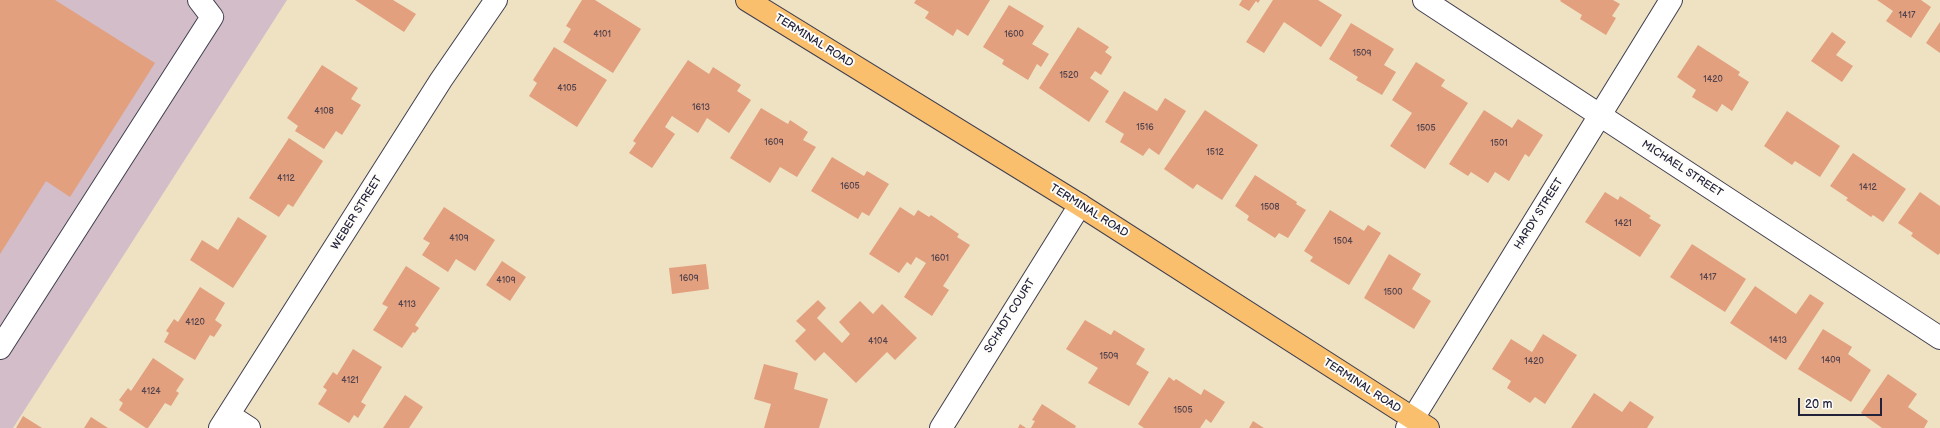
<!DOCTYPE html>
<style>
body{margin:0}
#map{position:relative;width:1940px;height:428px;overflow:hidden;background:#eee2c3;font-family:"Balsamiq Sans",sans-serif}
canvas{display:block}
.scale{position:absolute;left:1798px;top:398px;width:84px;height:18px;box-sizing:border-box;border:2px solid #22223b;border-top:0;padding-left:5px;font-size:12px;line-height:14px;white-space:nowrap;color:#22223b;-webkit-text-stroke:3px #fdfcf7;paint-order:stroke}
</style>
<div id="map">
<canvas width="1940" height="428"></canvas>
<div class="scale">20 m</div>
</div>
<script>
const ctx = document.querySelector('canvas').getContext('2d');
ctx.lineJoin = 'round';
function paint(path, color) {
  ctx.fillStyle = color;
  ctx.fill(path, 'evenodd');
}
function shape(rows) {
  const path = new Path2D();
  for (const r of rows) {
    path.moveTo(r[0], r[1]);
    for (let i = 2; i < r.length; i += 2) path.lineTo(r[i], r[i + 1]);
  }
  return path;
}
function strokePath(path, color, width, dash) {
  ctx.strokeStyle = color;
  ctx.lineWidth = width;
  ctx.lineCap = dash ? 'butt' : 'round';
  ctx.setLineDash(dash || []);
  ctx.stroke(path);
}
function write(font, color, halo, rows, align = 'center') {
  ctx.font = font + ' "Balsamiq Sans",sans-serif';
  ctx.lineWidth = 4;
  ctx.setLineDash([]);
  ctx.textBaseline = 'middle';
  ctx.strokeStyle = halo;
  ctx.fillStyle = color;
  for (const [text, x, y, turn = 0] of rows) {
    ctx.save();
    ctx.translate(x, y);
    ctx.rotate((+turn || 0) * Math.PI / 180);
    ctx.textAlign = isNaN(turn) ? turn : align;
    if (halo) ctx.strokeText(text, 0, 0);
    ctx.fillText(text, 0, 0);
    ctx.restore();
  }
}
const industrial = shape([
 [0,0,287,0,13,428,0,428]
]);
const building = shape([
 [0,0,55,0,155,63,70,197,46,181,0,254],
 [355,0,393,0,416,14,404,32],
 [582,0,595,0,641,29,613,73,563,42,571,29,566,26],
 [916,0,990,0,968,36,957,29,953,36,925,18,929,12,914,3],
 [1242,0,1260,0,1258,3,1256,1,1249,11,1239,5],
 [1273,0,1318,0,1342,15,1321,47,1284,22,1264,53,1246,42],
 [1561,0,1613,0,1620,4,1612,16,1616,18,1606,35,1580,19,1582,15,1560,1],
 [1877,0,1921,0,1931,7,1911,38,1886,21,1893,11],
 [1009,5,1044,26,1032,44,1049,54,1041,67,1037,64,1028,80,1002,64,1004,60,983,47],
 [1940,22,1940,53,1926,43],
 [1351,23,1394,49,1384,65,1396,72,1382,95,1356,80,1358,77,1329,59],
 [1078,27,1109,47,1105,52,1112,57,1101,75,1095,71,1090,78,1109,91,1089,122,1039,88],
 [1832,32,1846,42,1836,55,1853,66,1842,82,1811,61],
 [1698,45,1740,72,1738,75,1749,82,1732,111,1722,104,1717,112,1692,97,1696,90,1677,77],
 [554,47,607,80,577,127,529,96,537,83,533,80],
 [688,60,709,74,713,67,741,85,737,91,751,100,729,133,707,118,698,133,672,116,665,127,675,134,652,168,629,153,636,143,633,141],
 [1416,62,1445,80,1441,86,1468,103,1425,169,1390,146,1412,113,1392,100],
 [322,65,358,88,351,99,361,105,342,135,336,131,324,149,295,131,298,126,287,118],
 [1124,91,1157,111,1165,98,1186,111,1159,155,1149,148,1143,156,1120,142,1124,134,1105,122],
 [761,108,788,124,790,120,808,132,803,140,816,147,797,177,780,167,770,183,730,158],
 [1205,110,1258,145,1222,200,1197,184,1193,189,1164,169],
 [1484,110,1512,128,1518,119,1543,135,1529,157,1525,154,1509,181,1495,172,1488,183,1471,172,1468,176,1449,164],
 [1787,111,1840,146,1820,177,1795,161,1792,165,1764,146],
 [289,138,323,161,293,207,288,204,279,217,249,198],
 [1853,153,1906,189,1883,222,1873,215,1871,217,1846,200,1848,198,1830,186],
 [832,157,864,176,867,171,889,184,869,216,862,212,858,219,811,191],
 [1255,175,1297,202,1296,204,1306,210,1288,238,1279,233,1275,238,1247,220,1249,216,1235,206],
 [1605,192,1618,200,1620,196,1651,216,1649,218,1661,225,1640,257,1585,222],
 [1920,192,1940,206,1940,253,1938,255,1911,236,1913,233,1898,223],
 [444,207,495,240,475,271,456,259,448,272,422,255,430,243,423,239],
 [900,207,914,216,918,210,929,217,931,215,959,234,957,237,970,245,943,286,949,290,932,316,904,297,926,263,916,257,911,265,907,262,899,273,869,254],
 [1330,210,1364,231,1368,225,1381,233,1349,285,1310,261,1313,257,1304,251],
 [238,217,267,236,233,288,190,260,202,240,218,250],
 [1692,244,1746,279,1725,312,1670,277],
 [1389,254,1421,274,1412,289,1431,301,1414,329,1364,298],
 [502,261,526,277,510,301,486,285],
 [706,264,709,289,672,294,669,268],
 [406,266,440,288,415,325,419,328,415,333,413,332,402,348,373,330,388,307,382,304],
 [1755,286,1796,314,1810,294,1824,303,1786,360,1730,323],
 [200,287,225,303,215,320,222,325,214,337,210,335,195,360,164,342,169,333,166,331,174,319,178,322],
 [818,300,826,308,817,318,842,343,850,334,839,322,860,301,873,314,882,304,917,338,895,360,887,352,856,383,824,352,815,361,795,341,806,330,796,321],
 [1085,320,1111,335,1114,330,1145,349,1136,364,1149,372,1129,406,1088,383,1098,368,1066,349],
 [1823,329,1852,347,1848,354,1871,370,1851,402,1798,369],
 [1543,334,1577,355,1545,404,1535,397,1530,403,1507,388,1511,381,1492,369,1511,339,1532,352],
 [353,349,382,367,361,402,366,405,358,418,354,415,349,423,318,404,327,390,323,387,333,372,337,375],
 [153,358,184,379,176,391,179,393,171,406,165,403,148,428,146,428,119,410,123,403,119,400,128,388,131,391],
 [764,364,798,373,794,389,828,399,819,428,764,428,771,404,754,399],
 [1888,374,1917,394,1908,407,1928,421,1924,428,1882,428,1861,413],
 [1169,377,1174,381,1176,379,1201,395,1204,389,1225,402,1211,423,1206,419,1200,428,1144,428,1138,424],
 [1594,393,1622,412,1630,401,1654,417,1647,428,1571,428],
 [405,395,423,407,409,428,383,428],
 [1042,404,1076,426,1075,428,1031,428,1035,421,1032,420],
 [23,416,42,428,16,428],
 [91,417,108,428,84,428],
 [1253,421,1264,428,1249,428],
 [1020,424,1026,428,1018,428]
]);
const minor = shape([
 [1424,0,1940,338],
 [0,348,212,17,199,0],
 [229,415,249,428],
 [220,428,441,80,496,0],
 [941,428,1080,205],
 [1407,428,1671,0]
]);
const major = shape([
 [747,0,1080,205,1428,428]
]);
const numberNames = [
 ["1417",1907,16],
 ["4101",602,35],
 ["1600",1014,35],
 ["1509",1362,54],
 ["1520",1069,76],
 ["1420",1713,80],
 ["4105",567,89],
 ["1613",701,108],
 ["4108",324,112],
 ["1516",1145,128],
 ["1505",1426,129],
 ["1609",774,143],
 ["1501",1499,144],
 ["1512",1215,153],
 ["4112",286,179],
 ["1605",850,187],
 ["1412",1868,188],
 ["1508",1270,208],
 ["1421",1623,224],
 ["4109",459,239],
 ["1504",1343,242],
 ["1601",940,259],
 ["1417",1708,278],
 ["1609",689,279],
 ["4109",506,281],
 ["1500",1393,293],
 ["4113",407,305],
 ["4120",195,323],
 ["1413",1778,341],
 ["4104",878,342],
 ["1509",1109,357],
 ["1409",1831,361],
 ["1420",1534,362],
 ["4121",350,381],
 ["4124",151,392],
 ["1505",1183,411]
];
const streetNames = [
 ["TERMINAL ROAD",814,41,32],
 ["MICHAEL STREET",1682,169,33],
 ["TERMINAL ROAD",1089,211,32],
 ["WEBER STREET",357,213,-58],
 ["HARDY STREET",1539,214,-58],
 ["SCHADT COURT",1010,316,-58],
 ["TERMINAL ROAD",1362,386,33]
];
paint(industrial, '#d2bdc8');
paint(building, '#e2a07f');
strokePath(minor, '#413f4f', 24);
strokePath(major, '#413f4f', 24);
strokePath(minor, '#fff', 22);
strokePath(major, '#f9bf6d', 22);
write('9px', '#52424c', null, numberNames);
write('11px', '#22223b', '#fdfcf7', streetNames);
</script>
